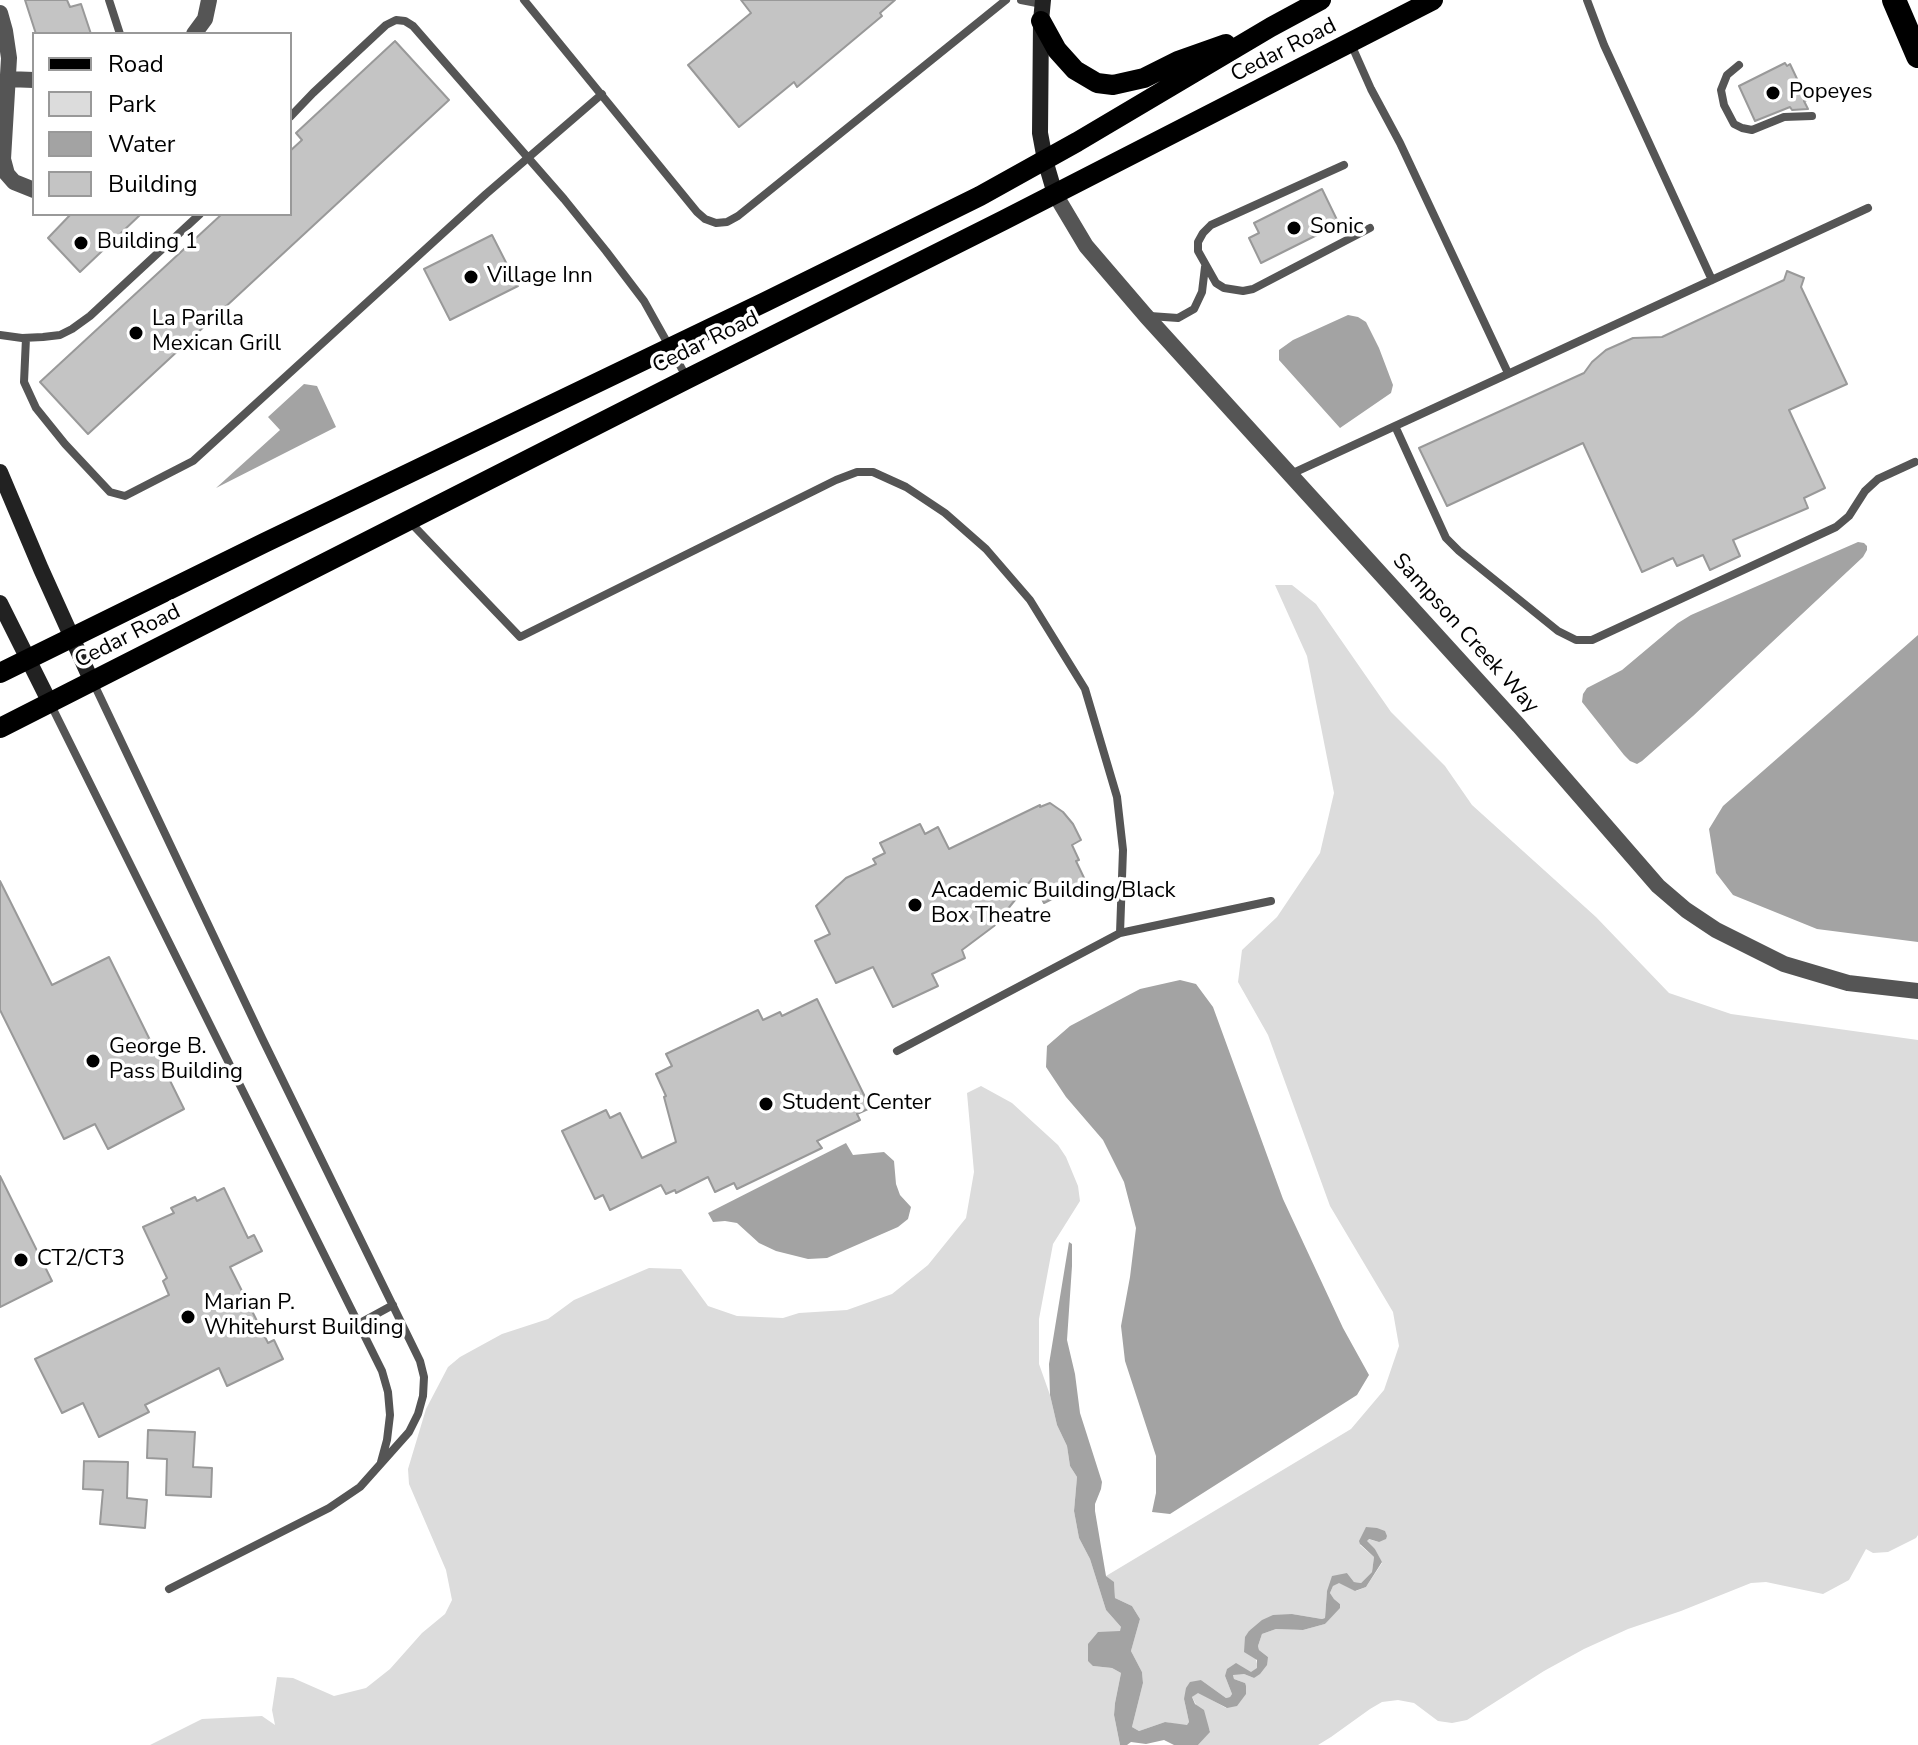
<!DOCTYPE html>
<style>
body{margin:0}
#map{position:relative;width:1918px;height:1745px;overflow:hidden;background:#fff;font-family:"Nunito Sans",sans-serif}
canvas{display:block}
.legend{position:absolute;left:32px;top:32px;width:260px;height:184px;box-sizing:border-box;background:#fff;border:2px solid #999;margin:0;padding:10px 14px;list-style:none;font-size:24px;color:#000}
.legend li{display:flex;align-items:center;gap:16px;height:40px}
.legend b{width:40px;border:2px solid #999}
</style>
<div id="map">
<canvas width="1918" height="1745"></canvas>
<ul class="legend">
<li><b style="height:10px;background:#000"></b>Road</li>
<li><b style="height:22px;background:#dcdcdc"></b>Park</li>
<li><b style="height:22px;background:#a3a3a3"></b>Water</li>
<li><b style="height:22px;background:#c4c4c4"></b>Building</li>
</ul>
</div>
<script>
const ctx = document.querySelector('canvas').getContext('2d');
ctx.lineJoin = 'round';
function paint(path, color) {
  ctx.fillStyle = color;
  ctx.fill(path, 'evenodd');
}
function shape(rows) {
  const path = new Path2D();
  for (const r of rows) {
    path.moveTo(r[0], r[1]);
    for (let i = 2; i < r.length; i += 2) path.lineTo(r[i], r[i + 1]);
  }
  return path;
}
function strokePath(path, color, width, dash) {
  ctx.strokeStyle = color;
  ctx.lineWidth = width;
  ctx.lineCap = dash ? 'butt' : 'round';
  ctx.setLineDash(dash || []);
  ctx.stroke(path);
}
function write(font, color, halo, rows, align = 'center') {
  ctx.font = font + ' "Nunito Sans",sans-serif';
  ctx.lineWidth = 7;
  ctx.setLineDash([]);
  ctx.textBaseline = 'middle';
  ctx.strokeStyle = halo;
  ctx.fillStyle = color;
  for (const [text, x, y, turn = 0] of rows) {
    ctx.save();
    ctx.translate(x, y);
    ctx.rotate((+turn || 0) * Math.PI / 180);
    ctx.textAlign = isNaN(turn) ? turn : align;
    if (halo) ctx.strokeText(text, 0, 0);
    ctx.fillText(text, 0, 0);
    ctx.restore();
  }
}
const green = shape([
 [1275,585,1292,585,1316,604,1391,712,1445,766,1472,805,1596,917,1669,993,1731,1014,1918,1040,1918,1535,1916,1538,1888,1552,1873,1553,1866,1549,1849,1580,1823,1594,1766,1582,1751,1583,1681,1611,1628,1629,1584,1649,1544,1671,1467,1720,1452,1723,1438,1721,1414,1703,1398,1700,1382,1702,1370,1709,1331,1737,1318,1745,1198,1745,1210,1731,1192,1697,1198,1692,1226,1708,1245,1683,1234,1679,1233,1675,1244,1674,1254,1678,1268,1657,1259,1650,1258,1646,1262,1634,1276,1629,1303,1630,1325,1624,1340,1604,1334,1599,1330,1593,1333,1586,1339,1582,1356,1591,1366,1587,1382,1563,1375,1549,1366,1542,1368,1539,1379,1542,1377,1528,1360,1545,1374,1557,1372,1572,1361,1583,1354,1582,1347,1573,1327,1591,1325,1618,1322,1619,1292,1614,1249,1631,1258,1668,1252,1673,1225,1676,1232,1694,1230,1697,1226,1698,1201,1680,1184,1699,1189,1722,1187,1726,1165,1722,1139,1731,1132,1727,1143,1683,1142,1672,1131,1651,1140,1619,1132,1606,1115,1598,1114,1583,1106,1576,1351,1429,1384,1390,1399,1346,1393,1312,1330,1206,1268,1035,1238,982,1242,950,1277,917,1320,853,1334,793,1307,656],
 [981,1086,1012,1103,1058,1145,1066,1157,1078,1186,1080,1201,1053,1244,1039,1319,1039,1364,1050,1395,1057,1425,1067,1446,1070,1466,1077,1477,1074,1511,1079,1538,1090,1559,1106,1610,1121,1627,1121,1631,1093,1666,1112,1668,1121,1673,1115,1703,1114,1715,1120,1745,150,1745,202,1719,262,1716,275,1725,272,1710,277,1677,293,1678,334,1696,366,1688,390,1669,422,1633,445,1614,452,1600,446,1570,409,1484,408,1469,426,1409,448,1367,460,1357,502,1334,548,1319,574,1300,649,1268,681,1269,708,1306,737,1316,783,1318,799,1313,847,1310,892,1294,928,1265,966,1218,974,1172,967,1093]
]);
const water = shape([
 [1348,315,1358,317,1366,322,1379,348,1393,385,1391,393,1340,428,1279,360,1279,350,1293,340],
 [304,384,317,386,336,427,216,488,280,430,268,417],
 [1858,542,1864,543,1867,546,1867,550,1863,557,1693,716,1642,761,1637,764,1630,761,1624,755,1582,702,1583,694,1587,688,1622,670,1678,623,1691,615],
 [1918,635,1918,942,1817,929,1733,895,1716,873,1709,829,1723,806],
 [1180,980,1196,984,1213,1007,1283,1199,1343,1328,1369,1375,1357,1395,1170,1514,1152,1512,1156,1493,1156,1456,1125,1361,1121,1326,1130,1277,1136,1228,1124,1182,1103,1140,1066,1097,1046,1067,1047,1046,1070,1026,1140,989],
 [846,1143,853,1155,884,1152,894,1161,896,1184,900,1195,911,1207,908,1219,898,1227,827,1258,808,1259,776,1251,759,1243,737,1223,725,1221,713,1222,708,1213],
 [1069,1242,1072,1244,1072,1266,1067,1340,1075,1374,1080,1413,1102,1482,1101,1489,1095,1504,1095,1511,1106,1576,1114,1582,1115,1598,1132,1606,1140,1619,1131,1651,1142,1672,1143,1683,1132,1727,1139,1731,1165,1722,1187,1725,1189,1722,1184,1699,1186,1688,1190,1682,1201,1680,1226,1698,1230,1697,1232,1694,1225,1676,1227,1669,1236,1663,1251,1672,1257,1668,1257,1660,1244,1652,1245,1637,1249,1631,1262,1620,1273,1615,1292,1614,1322,1619,1325,1618,1327,1591,1332,1576,1347,1573,1354,1582,1361,1583,1372,1572,1374,1557,1360,1544,1359,1541,1366,1527,1377,1528,1385,1531,1387,1536,1386,1539,1379,1542,1369,1539,1367,1541,1375,1549,1382,1562,1366,1587,1355,1591,1339,1583,1333,1586,1330,1593,1334,1599,1340,1604,1340,1608,1325,1624,1303,1630,1276,1629,1262,1634,1258,1646,1259,1650,1268,1657,1267,1665,1260,1674,1254,1678,1244,1674,1233,1675,1234,1679,1245,1683,1246,1686,1246,1694,1237,1706,1227,1708,1198,1693,1192,1697,1195,1704,1204,1710,1210,1732,1198,1745,1174,1745,1164,1740,1146,1744,1131,1742,1127,1745,1120,1745,1114,1715,1115,1703,1121,1673,1112,1668,1093,1666,1088,1661,1088,1644,1098,1632,1120,1631,1121,1627,1106,1610,1090,1559,1079,1538,1074,1511,1077,1477,1070,1466,1067,1446,1057,1425,1050,1395,1049,1364]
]);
const building = shape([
 [25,0,67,0,70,7,81,4,91,34,36,34,25,0],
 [741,0,895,0,880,13,882,16,797,87,794,82,739,127,688,65,751,13,741,0],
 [395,41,449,100,88,434,40,382,222,214,290,214,290,151,302,140,296,133,395,41],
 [1785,63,1787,66,1790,64,1807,100,1804,101,1808,109,1792,110,1790,107,1755,121,1739,86,1785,63],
 [1322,189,1339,224,1261,263,1249,238,1259,233,1254,223,1322,189],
 [71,214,141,214,80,272,48,238,71,214],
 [492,235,518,286,450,320,424,269,492,235],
 [1787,271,1804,278,1801,287,1847,384,1789,410,1825,488,1804,498,1808,508,1733,540,1740,556,1710,570,1703,555,1677,566,1673,558,1642,572,1583,443,1447,506,1419,448,1584,373,1592,362,1606,350,1633,338,1662,337,1784,280,1787,271],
 [1050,803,1063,812,1073,824,1081,840,1072,845,1079,860,1076,861,1086,882,1044,903,1032,879,994,926,962,950,965,958,932,974,938,986,893,1007,873,967,836,983,815,941,830,934,816,906,846,878,876,864,873,859,885,853,880,843,920,824,925,834,938,827,949,849,1040,805,1040,807,1050,803],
 [0,881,52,985,109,957,184,1109,108,1149,95,1124,64,1139,0,1010,0,881],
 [817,999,866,1099,864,1100,868,1109,857,1114,860,1120,817,1141,822,1148,737,1189,734,1183,715,1192,708,1177,676,1193,675,1190,666,1194,661,1185,610,1210,603,1195,595,1199,562,1131,606,1110,610,1118,620,1113,642,1158,676,1142,664,1097,666,1096,656,1074,672,1066,666,1054,758,1010,763,1020,780,1012,782,1016,817,999],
 [0,1176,52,1281,0,1307,0,1176],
 [224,1188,248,1238,254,1235,262,1251,230,1267,268,1343,274,1340,283,1359,227,1386,219,1368,145,1405,149,1412,99,1437,83,1403,62,1413,35,1359,169,1295,163,1281,167,1278,143,1227,174,1213,171,1208,195,1197,197,1201,224,1188],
 [148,1430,195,1432,193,1467,212,1468,211,1497,166,1495,167,1459,147,1458,148,1430],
 [84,1461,128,1462,127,1498,147,1500,145,1528,100,1524,103,1490,83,1489,84,1461]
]);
const lane = shape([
 [109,0,120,34],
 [524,0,697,212,705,219,716,223,727,222,738,216,1006,0],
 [1021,0,1042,4],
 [1587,0,1604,45,1712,280],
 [1351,44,1371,89,1400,143,1508,373],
 [1739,65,1727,75,1721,90,1724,105,1734,124,1742,128,1752,130,1784,117,1812,116],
 [290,117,313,93,386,25,396,20,405,21,413,26,564,199,606,251,644,301,687,378],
 [1344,165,1211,225,1203,233,1198,242,1198,251,1216,283,1224,288,1243,291,1253,289,1370,228],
 [1150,316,1178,318,1194,309,1202,292,1205,267],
 [0,335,22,338,43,337,60,335,72,329,90,316,200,214],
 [26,338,24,382,36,408,65,444,110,492,125,496,193,461,486,194,602,94],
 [1395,426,1446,538,1459,551,1558,631,1576,640,1592,640,1836,527,1849,516,1865,491,1878,479,1915,462],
 [1291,474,1868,208],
 [410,522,520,637,836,480,857,472,873,472,906,487,945,513,986,549,1030,600,1085,689,1117,797,1123,850,1120,933,897,1051],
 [93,682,262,1038,420,1361,424,1377,423,1396,418,1414,409,1432,360,1487,329,1508,169,1589],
 [50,703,382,1371,388,1392,390,1415,387,1440,381,1462],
 [1120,933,1271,901],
 [360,1323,393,1305]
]);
const street = shape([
 [0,13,5,31,9,58,3,159,7,174,14,182,34,190],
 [194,34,205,19,209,0],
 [7,79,34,80],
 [1055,194,1086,246,1146,316,1519,726,1658,886,1686,910,1716,930,1784,964,1848,983,1918,991]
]);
const secondary = shape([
 [1043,0,1041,21,1040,133,1045,160,1055,194],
 [0,472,41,569,92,682],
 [0,603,50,703]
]);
const primary = shape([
 [1041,21,1057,50,1075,70,1097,83,1113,85,1144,78,1178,61,1226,44],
 [0,673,264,543,765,302,980,196,1077,142,1271,27,1321,0],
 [0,728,687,379,1004,220,1433,0]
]);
const highway = shape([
 [1894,0,1918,56]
]);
const markers = [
 [1773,93,8,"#000"],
 [1294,228,8,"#000"],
 [81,243,8,"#000"],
 [471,277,8,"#000"],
 [136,333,8,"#000"],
 [915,905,8,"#000"],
 [93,1061,8,"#000"],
 [766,1104,8,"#000"],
 [21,1260,8,"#000"],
 [188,1317,8,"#000"]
];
const streetNames = [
 ["Cedar Road",1284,51,-27],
 ["Cedar Road",706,343,-26],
 ["Sampson Creek Way",1465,634,48],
 ["Cedar Road",128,637,-27]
];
const poiNames = [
 ["Popeyes",1789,93],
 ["Sonic",1310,228],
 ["Building 1",97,243],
 ["Village Inn",487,277],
 ["La Parilla",152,320],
 ["Mexican Grill",152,345],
 ["Academic Building/Black",931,892],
 ["Box Theatre",931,917],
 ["George B.",109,1048],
 ["Pass Building",109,1073],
 ["Student Center",782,1104],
 ["CT2/CT3",37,1260],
 ["Marian P.",204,1304],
 ["Whitehurst Building",204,1329]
];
paint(green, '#dcdcdc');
paint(water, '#a3a3a3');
paint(building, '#c4c4c4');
strokePath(building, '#999', 2);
strokePath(lane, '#555', 8);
strokePath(street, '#555', 16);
strokePath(secondary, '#222', 16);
strokePath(primary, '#000', 20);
strokePath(highway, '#000', 24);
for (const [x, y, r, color] of markers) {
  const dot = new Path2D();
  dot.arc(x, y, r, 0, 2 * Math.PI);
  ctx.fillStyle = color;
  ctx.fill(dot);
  strokePath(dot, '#fff', 3);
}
write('22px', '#000', '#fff', streetNames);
write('22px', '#000', '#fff', poiNames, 'left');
</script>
